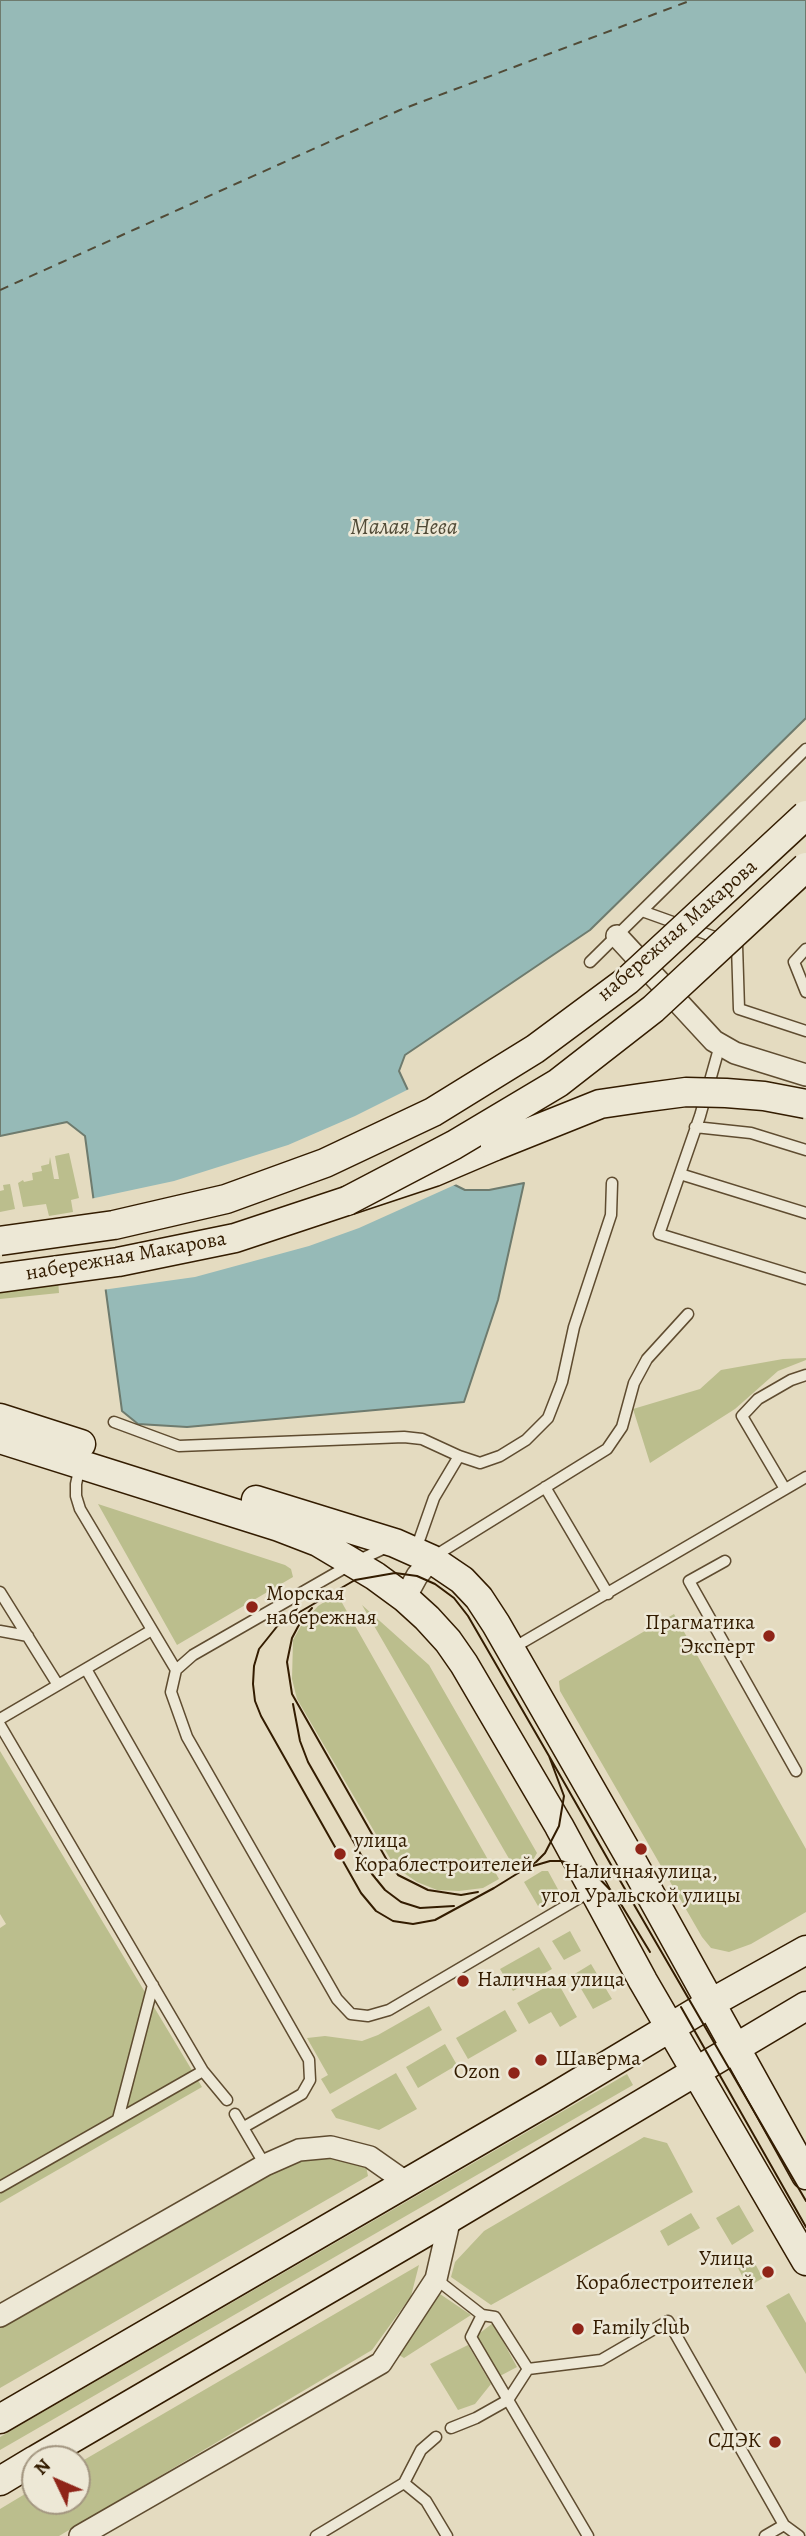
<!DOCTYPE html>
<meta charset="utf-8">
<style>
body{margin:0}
#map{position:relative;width:806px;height:2536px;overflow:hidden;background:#e4dbc0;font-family:Alegreya,serif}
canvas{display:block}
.north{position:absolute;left:21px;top:2445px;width:70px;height:70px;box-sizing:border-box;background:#ede8d6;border:2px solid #a39680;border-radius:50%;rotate:314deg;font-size:19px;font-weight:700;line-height:28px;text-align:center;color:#331c00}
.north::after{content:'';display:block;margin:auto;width:24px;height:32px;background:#8f2418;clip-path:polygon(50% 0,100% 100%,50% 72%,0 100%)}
</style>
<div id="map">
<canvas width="806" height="2536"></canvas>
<div class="north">N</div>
</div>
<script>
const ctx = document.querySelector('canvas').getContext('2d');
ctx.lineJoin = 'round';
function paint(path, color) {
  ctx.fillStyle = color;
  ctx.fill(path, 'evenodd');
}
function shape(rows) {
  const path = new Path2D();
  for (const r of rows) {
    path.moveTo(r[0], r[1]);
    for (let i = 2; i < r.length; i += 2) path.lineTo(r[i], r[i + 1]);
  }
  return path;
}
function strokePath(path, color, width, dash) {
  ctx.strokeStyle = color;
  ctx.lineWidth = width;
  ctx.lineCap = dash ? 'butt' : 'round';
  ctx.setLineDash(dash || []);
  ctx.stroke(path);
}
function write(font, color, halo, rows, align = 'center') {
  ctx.font = font + ' Alegreya,serif';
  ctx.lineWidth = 5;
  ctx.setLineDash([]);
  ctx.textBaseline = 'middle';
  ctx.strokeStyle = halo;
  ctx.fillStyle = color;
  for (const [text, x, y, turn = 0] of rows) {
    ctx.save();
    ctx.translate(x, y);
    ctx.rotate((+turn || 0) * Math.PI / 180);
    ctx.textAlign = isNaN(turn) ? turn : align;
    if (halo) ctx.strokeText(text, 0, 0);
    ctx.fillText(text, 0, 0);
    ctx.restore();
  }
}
const green = shape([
 [69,1153,79,1198,71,1200,73,1212,49,1216,46,1204,23,1207,18,1183,23,1180,24,1182,33,1180,32,1173,42,1171,41,1166,49,1164,50,1157,54,1179,59,1179,55,1156],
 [10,1184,15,1209,0,1212,0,1191,4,1190,3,1185],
 [57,1264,59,1293,0,1299,0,1269],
 [806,1358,806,1360,778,1371,735,1409,650,1463,633,1409,700,1389,721,1370,783,1359],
 [98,1504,285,1565,291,1569,293,1577,177,1645],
 [337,1594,499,1879,483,1888,459,1891,437,1890,417,1882,395,1867,297,1699,292,1679,293,1640,302,1624,318,1606],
 [362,1605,429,1665,537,1853,533,1860,515,1869],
 [674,1614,806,1849,806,1912,751,1944,729,1952,711,1948,702,1937,560,1691,559,1681],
 [0,1751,202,2087,0,2203,0,1928,6,1924,0,1914],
 [542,1871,548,1871,560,1893,538,1906,524,1882],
 [570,1931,581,1951,564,1960,552,1941],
 [539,1947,552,1969,513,1991,500,1969],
 [591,1964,612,1999,593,2009,573,1975],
 [557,1981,577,2017,560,2027,551,2012,529,2024,517,2003],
 [429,2006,442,2030,330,2094,321,2079,328,2075,307,2038,325,2036,362,2041,378,2035],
 [505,2010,517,2031,468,2059,456,2038],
 [445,2044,457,2065,418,2088,406,2067],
 [396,2073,417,2109,379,2130,336,2118,331,2110],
 [627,2074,633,2085,0,2450,0,2437],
 [644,2137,667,2143,693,2192,491,2305,451,2277,455,2262,484,2231],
 [334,2153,366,2166,368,2176,0,2388,0,2326,245,2185,300,2159],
 [739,2205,754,2231,732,2245,716,2218],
 [691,2213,700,2228,668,2246,660,2231],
 [753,2260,763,2278,748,2287,738,2268],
 [419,2265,411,2296,372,2350,59,2536,0,2536,0,2509,35,2488,35,2501,77,2501,77,2464],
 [437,2292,471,2315,404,2358,399,2355],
 [789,2293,806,2323,806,2374,766,2306],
 [493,2323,517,2367,500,2376,476,2336],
 [468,2345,491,2384,475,2404,458,2410,430,2364]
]);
const water = shape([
 [0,0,806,0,806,718,590,930,405,1055,399,1071,451,1183,465,1190,489,1190,524,1183,498,1300,464,1402,187,1427,138,1424,122,1411,85,1136,67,1122,0,1136,0,0]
]);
const pier = shape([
 [411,1088,454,1180,459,1183,359,1228,309,1246,195,1277,102,1290,90,1199,174,1181,288,1145,355,1116]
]);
const ferry = shape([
 [0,290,400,110,692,0]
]);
const lane = shape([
 [642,911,737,945,739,1009,806,1031],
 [806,949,794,962,806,992],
 [590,962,806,749],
 [720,1045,700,1116,659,1234,806,1279],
 [695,1127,751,1133,806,1150],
 [680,1174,806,1213],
 [114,1422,179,1446,404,1437,422,1439,459,1456,480,1463,500,1456,526,1440,548,1418,562,1382,574,1327,611,1215,612,1183],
 [80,1466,76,1484,76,1496,80,1509,176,1670],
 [545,1487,608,1594],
 [785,1489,742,1416,758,1399,791,1380,806,1375],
 [389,1546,355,1562,193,1655,176,1670,171,1692,187,1737,337,1999,351,2014,368,2016,389,2010,593,1890],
 [415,1552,434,1498,459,1456],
 [433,1557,607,1449,622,1427,634,1383,647,1359,688,1314],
 [725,1561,689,1581,796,1771],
 [0,1592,58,1685],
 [0,1631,28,1636],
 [513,1648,806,1477],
 [86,1669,309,2060,310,2080,302,2094,244,2127],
 [0,1719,152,1630],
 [0,1725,203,2071,227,2100],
 [235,2114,265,2165],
 [118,2119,153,1985],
 [0,2187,203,2071],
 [436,2279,482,2315,495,2317,528,2369,601,2360,668,2321,784,2525,799,2536],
 [482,2315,471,2337,588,2536],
 [451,2428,476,2418,508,2400,528,2369],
 [404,2483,421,2450,436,2437],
 [316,2536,404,2483,426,2501,447,2536],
 [765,2536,784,2525]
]);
const street = shape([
 [617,936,714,1041,735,1053,806,1075],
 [405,1598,417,1576,431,1559],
 [0,2316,265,2165,299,2150,331,2147,370,2157,407,2183],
 [80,2536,381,2363,436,2279,450,2218]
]);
const secondary = shape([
 [0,1278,118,1262,235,1238,434,1172,495,1146],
 [0,1418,81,1444],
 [0,1439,279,1527,318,1542,375,1576,405,1598,427,1618,448,1641,464,1664,559,1826,643,1981,806,2261],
 [256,1500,395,1543,431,1559,462,1580,479,1598,496,1624,628,1854,806,2175],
 [0,2419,551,2099,711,2003,806,1950],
 [37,2459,450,2218,806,2006],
 [0,2481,35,2460]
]);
const tram = shape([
 [312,1608,301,1621,292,1638,287,1662,292,1694,388,1862,398,1875,428,1890,461,1895,478,1892],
 [293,1704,300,1741,308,1762,372,1874,385,1890,401,1902,420,1908,454,1906],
 [549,1756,564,1796,559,1826,545,1853,536,1862,494,1888,435,1920,413,1924,393,1921,376,1911,361,1893,261,1716,255,1701,253,1684,254,1666,259,1649,279,1624,355,1580,395,1573,417,1576,435,1584,454,1598,468,1616,549,1756,618,1877,806,2201],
 [533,1866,550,1861,561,1861,582,1867,595,1874,616,1896,650,1952],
 [681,2007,806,2227]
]);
const secondaryBridge = shape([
 [495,1146,600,1104,641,1098,686,1092,726,1093,764,1096,806,1104],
 [347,1201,454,1145,558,1083,653,1009,806,867],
 [0,1241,114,1225,226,1199,325,1163,433,1112,535,1049,628,980,806,815]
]);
const markers = [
 [252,1607,7,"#8f2418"],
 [769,1636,7,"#8f2418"],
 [641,1849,7,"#8f2418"],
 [340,1854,7,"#8f2418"],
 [463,1981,7,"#8f2418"],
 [541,2060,7,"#8f2418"],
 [514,2073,7,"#8f2418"],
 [768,2272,7,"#8f2418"],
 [578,2329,7,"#8f2418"],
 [775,2442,7,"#8f2418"]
];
const streetNames = [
 ["набережная Макарова",678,931,-41],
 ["набережная Макарова",126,1257,-10]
];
const poiNames = [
 ["Морская",266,1595],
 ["набережная",266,1619],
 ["Прагматика",755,1624,"right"],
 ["Эксперт",755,1648,"right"],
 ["улица",354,1842],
 ["Кораблестроителей",354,1866],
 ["Наличная улица,",641,1873,"center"],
 ["угол Уральской улицы",641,1897,"center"],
 ["Наличная улица",477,1981],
 ["Шаверма",555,2060],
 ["Ozon",500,2073,"right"],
 ["Улица",754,2260,"right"],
 ["Кораблестроителей",754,2284,"right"],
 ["Family club",592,2329],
 ["СДЭК",761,2442,"right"]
];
const waterNames = [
 ["Малая Нева",404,528]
];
paint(green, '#bbbe8d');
paint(water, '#96bab7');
strokePath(water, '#6e7b6e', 2);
paint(pier, '#e4dbc0');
strokePath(ferry, '#514b37', 2, [9, 7]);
strokePath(lane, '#5f4c30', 13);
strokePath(street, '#5f4c30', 24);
strokePath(secondary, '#331c00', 31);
strokePath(lane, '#ede8d6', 10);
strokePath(street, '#ede8d6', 21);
strokePath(secondary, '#ede8d6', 28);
strokePath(tram, '#331c00', 2);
strokePath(secondaryBridge, '#331c00', 31, []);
strokePath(secondaryBridge, '#ede8d6', 28);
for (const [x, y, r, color] of markers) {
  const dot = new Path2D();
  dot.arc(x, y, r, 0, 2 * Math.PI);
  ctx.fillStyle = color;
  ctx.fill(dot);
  strokePath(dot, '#ede8d6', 2.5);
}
write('21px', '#331c00', '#ede8d6', streetNames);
write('21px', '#331c00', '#ede8d6', poiNames, 'left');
write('italic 23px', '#514b37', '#ede8d6', waterNames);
</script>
